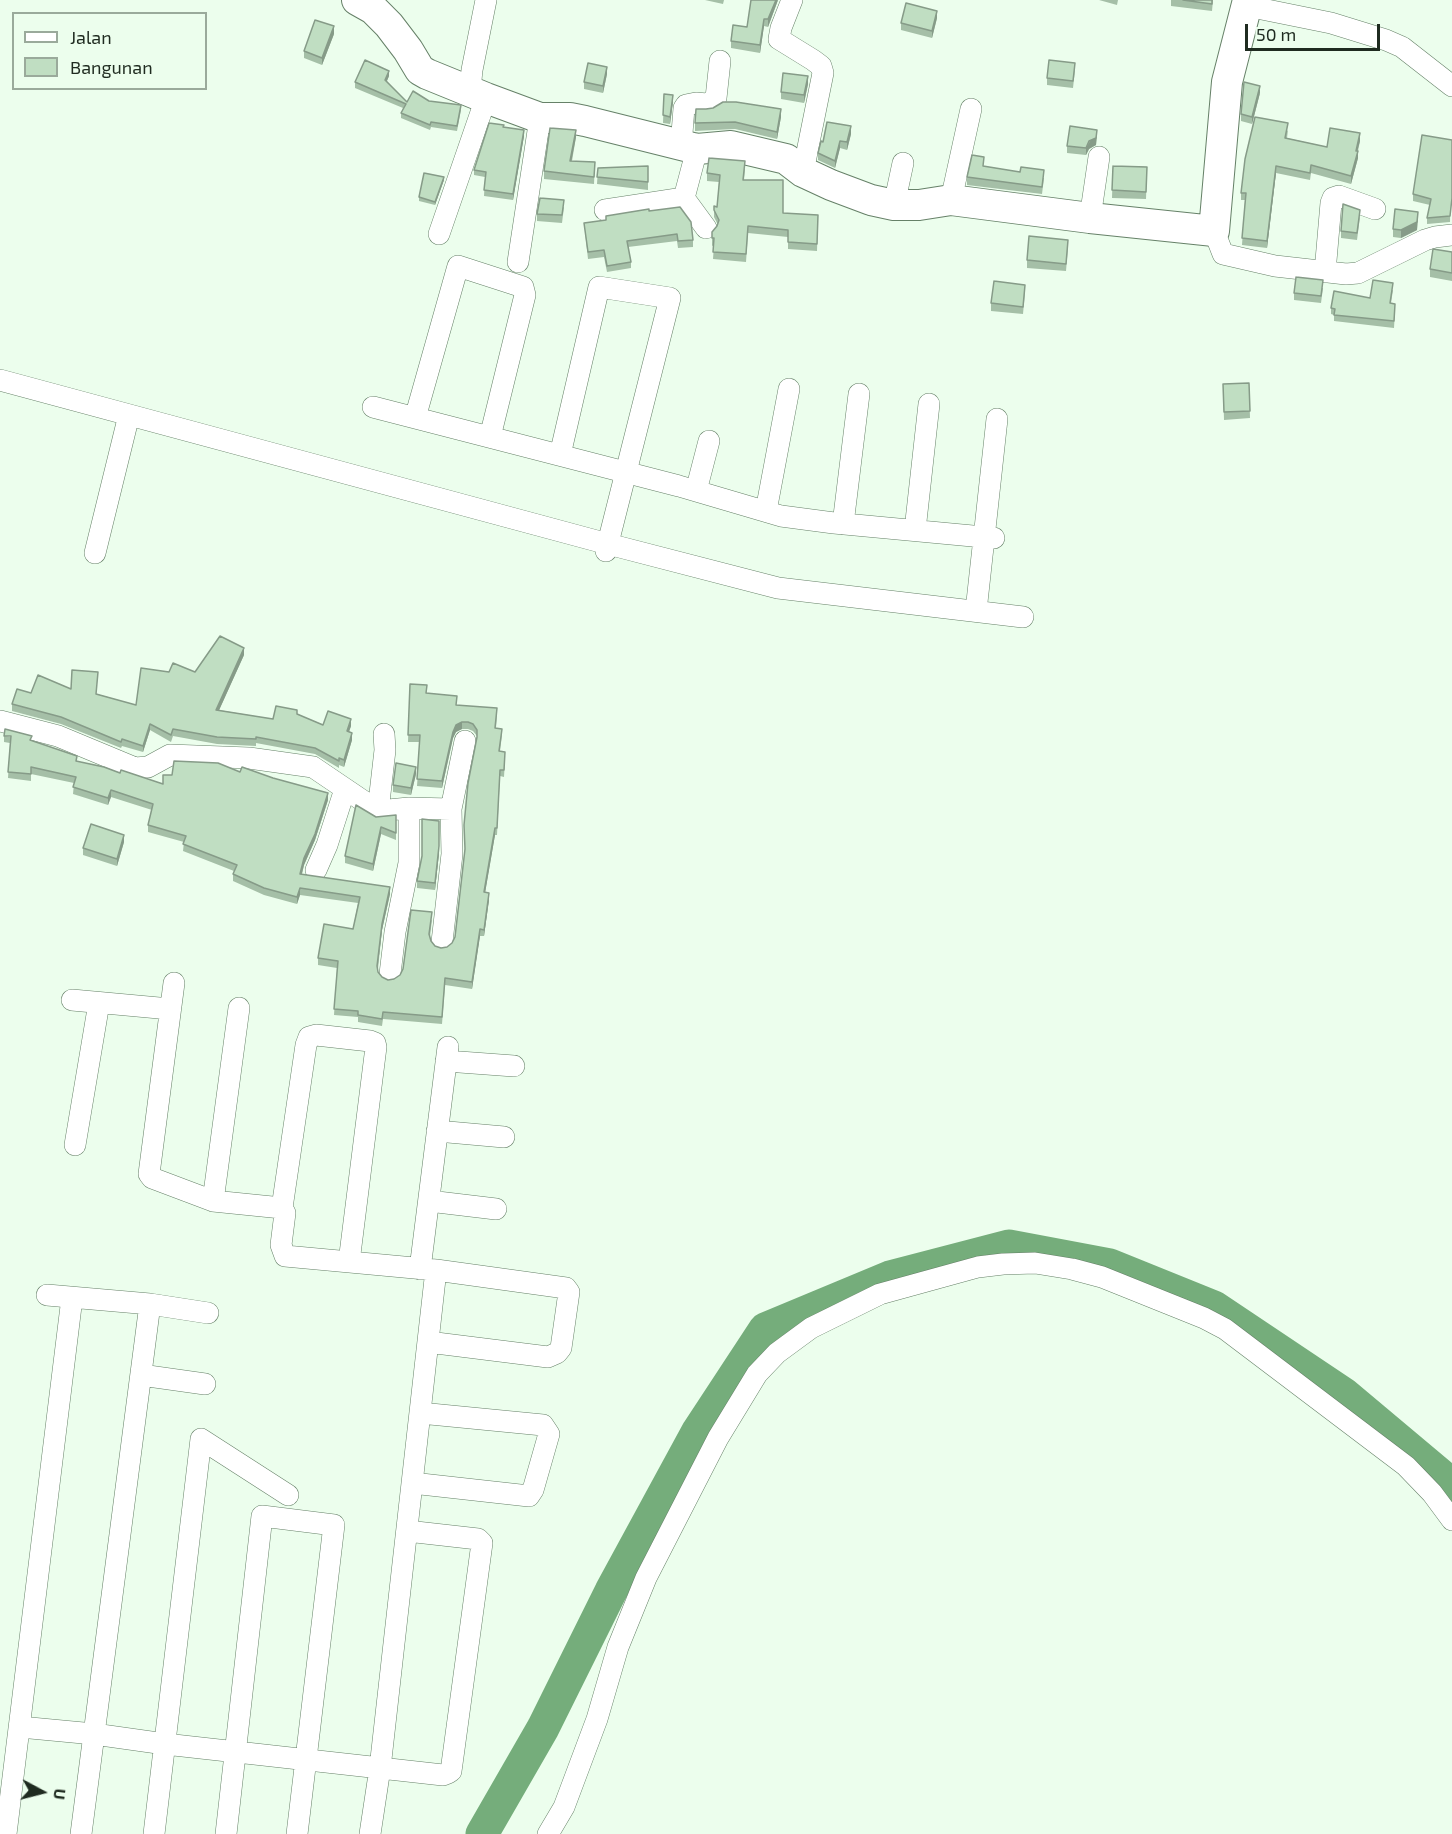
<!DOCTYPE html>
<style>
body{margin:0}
#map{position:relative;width:1452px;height:1834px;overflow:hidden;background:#ecfeed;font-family:"Exo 2",sans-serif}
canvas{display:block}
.legend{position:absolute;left:12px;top:12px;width:195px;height:78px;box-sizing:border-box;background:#ecfeed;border:2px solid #9aaa9b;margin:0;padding:8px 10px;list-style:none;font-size:18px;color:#1f2b20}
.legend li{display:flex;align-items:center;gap:12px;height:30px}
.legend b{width:30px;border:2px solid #9aaa9b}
.north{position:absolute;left:12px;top:1762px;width:60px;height:60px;-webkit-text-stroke:4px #ecfeed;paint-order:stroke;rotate:97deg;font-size:16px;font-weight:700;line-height:24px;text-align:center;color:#1f2b20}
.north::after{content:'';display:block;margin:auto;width:21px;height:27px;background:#1f2b20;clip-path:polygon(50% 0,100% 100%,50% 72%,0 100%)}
.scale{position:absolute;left:1245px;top:24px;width:135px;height:27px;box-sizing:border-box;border:3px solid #1f2b20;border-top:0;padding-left:8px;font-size:18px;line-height:21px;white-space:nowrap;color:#1f2b20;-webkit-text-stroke:4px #ecfeed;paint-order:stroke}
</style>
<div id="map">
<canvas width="1452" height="1834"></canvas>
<ul class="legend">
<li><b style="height:8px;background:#fff"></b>Jalan</li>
<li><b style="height:16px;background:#c0dec2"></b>Bangunan</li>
</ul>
<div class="north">U</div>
<div class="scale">50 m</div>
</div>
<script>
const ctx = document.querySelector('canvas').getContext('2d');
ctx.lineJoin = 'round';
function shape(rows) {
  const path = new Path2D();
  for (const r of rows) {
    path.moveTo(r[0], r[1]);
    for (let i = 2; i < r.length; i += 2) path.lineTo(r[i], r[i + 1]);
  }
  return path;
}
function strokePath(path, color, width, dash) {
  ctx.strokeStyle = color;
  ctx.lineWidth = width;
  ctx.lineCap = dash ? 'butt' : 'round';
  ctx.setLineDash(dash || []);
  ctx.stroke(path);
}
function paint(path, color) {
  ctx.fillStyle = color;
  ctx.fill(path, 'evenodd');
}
const river = shape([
 [482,1834,543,1728,611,1591,698,1431,765,1329,890,1277,1009,1246,1110,1265,1214,1307,1344,1394,1443,1477,1452,1488]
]);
const street = shape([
 [792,0,781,28,779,39,813,60,821,66,823,73,803,172],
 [1247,6,1331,23,1386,40,1402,47,1452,86],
 [470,90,472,70,486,0],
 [681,146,684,108,686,105,696,103,707,104,713,101,716,98,720,61],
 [684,198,706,228],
 [951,200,971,109],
 [894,205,903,163],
 [605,210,684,198,697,149],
 [1090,218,1099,157],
 [1214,231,1223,254,1275,266,1346,274,1358,273,1425,240,1435,237,1452,235],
 [439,234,486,98],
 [518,262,540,118],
 [1325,272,1331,203,1333,198,1339,196,1375,209],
 [0,380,608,544,778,588,1023,617],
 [373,407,679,486,781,516,834,523,994,538],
 [415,418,458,266,523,287,525,295,490,437],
 [560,455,599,287,670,298,606,551],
 [696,491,709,441],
 [766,511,789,389],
 [843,524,859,394],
 [915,530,929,404],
 [95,553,129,415],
 [976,611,997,419],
 [0,721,58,736,135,768,148,767,170,755,249,758,313,767,378,811,409,808,451,809,452,854,442,942],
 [451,809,465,741],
 [378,811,385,750,384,734],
 [316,870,327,845,345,789],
 [390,974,395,932,409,863,409,808],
 [174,983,149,1174,152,1178,213,1201,282,1208,285,1213,281,1245,285,1256,436,1270,566,1288,569,1292,561,1348,557,1353,548,1357,428,1342],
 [72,1000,170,1009],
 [446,1061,514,1066],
 [437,1131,504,1137],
 [75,1145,99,1003],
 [213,1201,239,1008],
 [429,1201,496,1209],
 [282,1208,306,1045,309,1037,316,1035,370,1041,375,1043,376,1047,349,1262],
 [420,1269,448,1047],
 [47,1295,150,1304,208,1313],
 [141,1375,205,1384],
 [412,1483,529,1496,533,1490,549,1434,543,1425,420,1413],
 [20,1727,94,1734,165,1744,443,1775,448,1773,451,1771,452,1764,482,1543,478,1539,407,1531],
 [6,1834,72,1298],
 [81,1834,150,1304],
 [154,1834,201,1439,288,1495],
 [226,1834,262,1516,334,1525,297,1834],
 [370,1834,380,1768,436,1270],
 [548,1834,564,1807,597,1719,618,1647,646,1578,718,1438,757,1374,777,1353,811,1328,880,1294,978,1267,1003,1264,1035,1263,1072,1269,1102,1277,1204,1318,1225,1329,1406,1466,1432,1493,1452,1520]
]);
const secondary = shape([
 [357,0,373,9,389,25,408,50,420,70,427,74,486,98,540,118,570,118,585,121,697,149,731,146,786,159,803,172,831,185,871,200,894,205,919,205,951,200,1090,218,1214,231,1227,82,1248,0]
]);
const wall = shape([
 [705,0,724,0,723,4],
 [778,0,768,27,764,26,760,53,731,48,731,41],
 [1099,0,1118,0,1117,5],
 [1171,0,1213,0,1212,11,1171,6],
 [937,18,932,38,901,30,901,23],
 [334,34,322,65,304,58,304,51],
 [1075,70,1073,88,1047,85,1047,78],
 [607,74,603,93,584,89,584,82],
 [389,76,387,81,407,102,429,101,461,110,457,131,431,127,430,130,401,118,401,113,403,108,355,88,355,82],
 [808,84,804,103,781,99,781,92],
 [1260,93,1252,124,1241,121,1241,114],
 [664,94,673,102,670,124,663,123],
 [781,117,777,139,735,129,695,131,695,123],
 [503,127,524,136,513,200,484,196,485,177,474,175,474,170],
 [1288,130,1287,138,1327,147,1360,141,1358,151,1358,158,1351,184,1311,173,1310,180,1276,173,1267,248,1242,245,1245,200,1241,200,1241,193],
 [851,134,847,150,840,148,835,168,818,160,818,153,823,142],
 [576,137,572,161,595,162,594,184,544,179,544,171],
 [1097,137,1096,145,1089,149,1086,155,1067,153,1067,146],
 [1452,140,1450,222,1427,224,1427,218,1430,205,1413,201,1413,194],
 [648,166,648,190,597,184,598,168],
 [984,166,1044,178,1042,194,967,185,967,177],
 [1113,166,1147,167,1146,199,1112,198],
 [745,169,744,180,783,213,818,215,817,251,788,249,788,237,748,233,746,262,713,259,714,245,712,246,712,232,718,225,714,217,714,206,717,207,719,182,707,181,707,173],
 [444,180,435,205,419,201,419,197],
 [564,207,562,223,537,221,537,214],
 [649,211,693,240,693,247,678,248,677,241,628,247,631,262,631,268,607,272,604,257,588,259,584,223,606,220],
 [1360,217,1357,240,1341,238,1341,231],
 [1418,219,1417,230,1401,238,1393,237,1393,229],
 [1068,247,1066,271,1027,268,1027,260],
 [1452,252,1452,281,1430,277,1430,269],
 [1323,288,1321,303,1294,300,1294,293],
 [1393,290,1391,303,1395,310,1394,328,1334,321,1334,315,1331,314,1331,308,1370,298],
 [1025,292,1023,314,991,311,991,303],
 [1249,383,1250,418,1224,420,1223,384],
 [244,655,219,710,273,719,297,714,323,725,351,726,349,732,352,740,344,767,339,765,339,768,315,754,256,743,256,746,217,744,173,736,171,742,150,730,143,752,122,746,121,748,61,724,12,711,12,704,31,693,71,689,97,694,136,705,169,672,195,672],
 [410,684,427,693,457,705,497,715,496,728,502,735,500,751,505,759,504,777,500,776,497,835,495,835,485,893,489,900,484,936,480,936,472,989,445,985,442,1024,383,1019,382,1026,358,1022,358,1017,334,1015,337,968,318,965,318,958,353,929,358,903,300,895,297,904,264,895,233,881,233,874,234,871,183,851,184,842,148,832,148,825,152,810,111,797,108,805,73,794,74,783,31,774,31,781,8,778,10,743,4,742,4,736,32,741,77,761,163,784,172,775,240,772,328,800,315,840,304,865,302,874,390,894,382,930,378,969,378,972,382,977,388,980,394,979,400,975,432,919,430,937,431,941,435,946,441,948,447,947,452,943,455,937,477,739,477,736,473,731,468,729,462,729,456,732,453,738,442,788,417,786,420,742,408,742],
 [416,774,411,795,393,792,393,785],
 [396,815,396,840,381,834,373,871,345,863,345,856,376,817],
 [124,842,117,866,83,855,83,848],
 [439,853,435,890,417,888,417,881]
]);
const shadedWall = shape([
 [776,0,778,0,768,27,768,19],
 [937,11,937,18,932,38,932,31],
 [764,19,764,26,760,53,760,45],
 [334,26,334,34,322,65,322,58],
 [607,67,607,74,603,93,603,86],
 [389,71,389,76,385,85,385,80],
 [808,76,808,84,804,103,804,95],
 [1260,86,1260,93,1252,124,1252,117],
 [673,95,673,102,670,124,670,117],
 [781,109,781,117,777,139,777,132],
 [851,126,851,134,847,150,847,142],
 [524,130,524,136,513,200,513,194],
 [576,130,576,137,570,168,570,161],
 [1097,130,1096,145,1089,149,1086,155,1086,148],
 [1360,133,1360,141,1357,152,1358,151,1358,158,1351,184,1351,176],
 [840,141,840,148,835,168,835,161],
 [1276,166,1276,173,1267,248,1267,241],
 [444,177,444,180,435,205,435,202],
 [1418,212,1417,230,1401,238,1401,230],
 [244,648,244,655,216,717,216,710],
 [351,719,351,726,347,737,347,731],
 [462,722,462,729,456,732,453,738,442,788,442,781,453,732,456,725],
 [150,724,150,730,143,752,143,746],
 [352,733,352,740,344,767,344,760],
 [416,767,416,774,411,795,411,788],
 [111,790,111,797,108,805,108,798],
 [328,793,328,800,315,840,304,865,300,881,300,874,304,858],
 [381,827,381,834,373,871,373,864],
 [495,828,495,835,484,899,484,892],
 [124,835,124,842,117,866,117,859],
 [439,846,439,853,435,890,435,883],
 [390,887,390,894,382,930,377,973,382,924],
 [300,888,300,895,297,904,297,897],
 [489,893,489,900,484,936,484,930],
 [480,929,480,936,472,989,472,982]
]);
const building = shape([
 [751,0,776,0,768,19,764,19,760,45,731,41,733,25,747,27,751,0],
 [1183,0,1212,0,1212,4,1183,0],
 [906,3,937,11,932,31,901,23,906,3],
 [315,20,334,26,322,58,304,51,315,20],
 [365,60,389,71,385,80,407,102,413,91,429,101,461,105,457,126,431,122,430,125,401,113,406,104,355,82,365,60],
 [1049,60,1075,63,1073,81,1047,78,1049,60],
 [588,63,607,67,603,86,584,82,588,63],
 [783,73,808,76,804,95,781,92,783,73],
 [1244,82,1260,86,1252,117,1241,114,1244,82],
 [664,94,673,95,670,117,663,115,664,94],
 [723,102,736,102,781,109,777,132,735,122,695,123,696,109,706,109,713,108,723,102],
 [1255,117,1288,123,1285,138,1327,147,1330,128,1360,133,1356,151,1358,151,1351,176,1311,165,1310,173,1276,166,1267,241,1242,238,1246,193,1241,193,1245,159,1255,117],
 [827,122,851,126,847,142,840,141,835,161,818,153,821,141,823,142,827,122],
 [489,123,504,125,503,127,524,130,513,194,484,190,486,172,474,170,489,123],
 [1070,126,1097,130,1096,138,1089,141,1086,148,1067,146,1070,126],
 [550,128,576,130,570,161,595,162,594,177,544,171,550,128],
 [1422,135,1452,140,1452,198,1450,216,1427,218,1431,199,1413,194,1422,135],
 [972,155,984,157,983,166,1020,172,1021,167,1044,170,1042,187,967,177,972,155],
 [709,158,745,161,743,180,783,180,783,213,818,215,817,244,788,242,788,230,748,226,746,254,713,252,714,238,712,238,712,232,717,226,719,220,714,210,714,206,717,207,720,175,707,173,709,158],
 [648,166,648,182,597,177,598,168,648,166],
 [1113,166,1147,167,1146,192,1112,190,1113,166],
 [424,173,444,177,435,202,419,197,424,173],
 [540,198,564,200,562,215,537,214,540,198],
 [1343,204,1360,210,1357,233,1341,231,1343,204],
 [680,207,691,222,693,240,678,241,677,234,627,241,631,262,607,266,604,250,588,252,584,223,606,220,606,216,649,209,649,211,680,207],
 [1395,209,1418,212,1417,222,1401,230,1393,229,1395,209],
 [1029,236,1068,240,1066,264,1027,260,1029,236],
 [1433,249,1452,252,1452,273,1430,269,1433,249],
 [1296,277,1323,280,1321,296,1294,293,1296,277],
 [1373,280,1393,283,1390,303,1395,304,1394,321,1334,315,1335,309,1331,308,1334,291,1370,298,1373,280],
 [994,281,1025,285,1023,307,991,303,994,281],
 [1249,383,1250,411,1224,412,1223,384,1249,383],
 [220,636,244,648,216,710,273,719,276,706,297,710,297,714,323,725,328,711,351,719,347,731,352,733,344,760,339,758,339,761,315,748,256,737,256,739,217,737,173,729,171,735,150,724,143,746,122,739,121,742,61,717,12,704,17,689,31,693,38,675,71,689,72,670,98,672,96,694,136,705,141,668,169,672,173,663,195,672,220,636],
 [410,684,427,685,426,693,457,696,456,705,497,708,495,728,502,729,499,751,505,752,504,770,500,770,497,828,495,828,484,892,489,893,484,930,480,929,472,982,445,978,442,1017,383,1012,382,1019,358,1015,358,1011,334,1009,338,961,318,958,324,924,353,929,360,897,300,888,297,897,264,888,233,874,237,865,183,844,186,836,148,825,153,804,111,790,108,798,73,787,76,777,31,767,31,774,8,772,11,736,4,736,5,729,32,736,30,740,77,756,76,761,104,767,120,773,121,770,163,784,163,775,172,775,174,761,218,763,240,772,242,767,273,778,328,793,315,834,304,858,300,874,390,887,382,924,377,966,378,972,382,977,388,980,394,979,400,975,403,969,411,910,432,912,429,934,431,941,435,946,441,948,447,947,452,943,455,937,465,849,464,825,468,783,477,737,477,730,473,724,468,722,462,722,456,725,453,732,442,781,417,779,420,735,408,735,410,684],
 [396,763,416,767,411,788,393,785,396,763],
 [356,805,376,817,396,815,396,833,381,827,373,864,345,856,356,805],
 [422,819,439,821,439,846,435,883,417,881,422,856,422,819],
 [91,824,124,835,117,859,83,848,91,824]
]);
strokePath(river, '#75ad7b', 33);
strokePath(street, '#668168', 22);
strokePath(secondary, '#668168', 32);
strokePath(street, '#fff', 21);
strokePath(secondary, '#fff', 30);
paint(wall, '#a5bfa7');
paint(shadedWall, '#869b88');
paint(building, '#c0dec2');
strokePath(building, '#869b88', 1.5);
</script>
